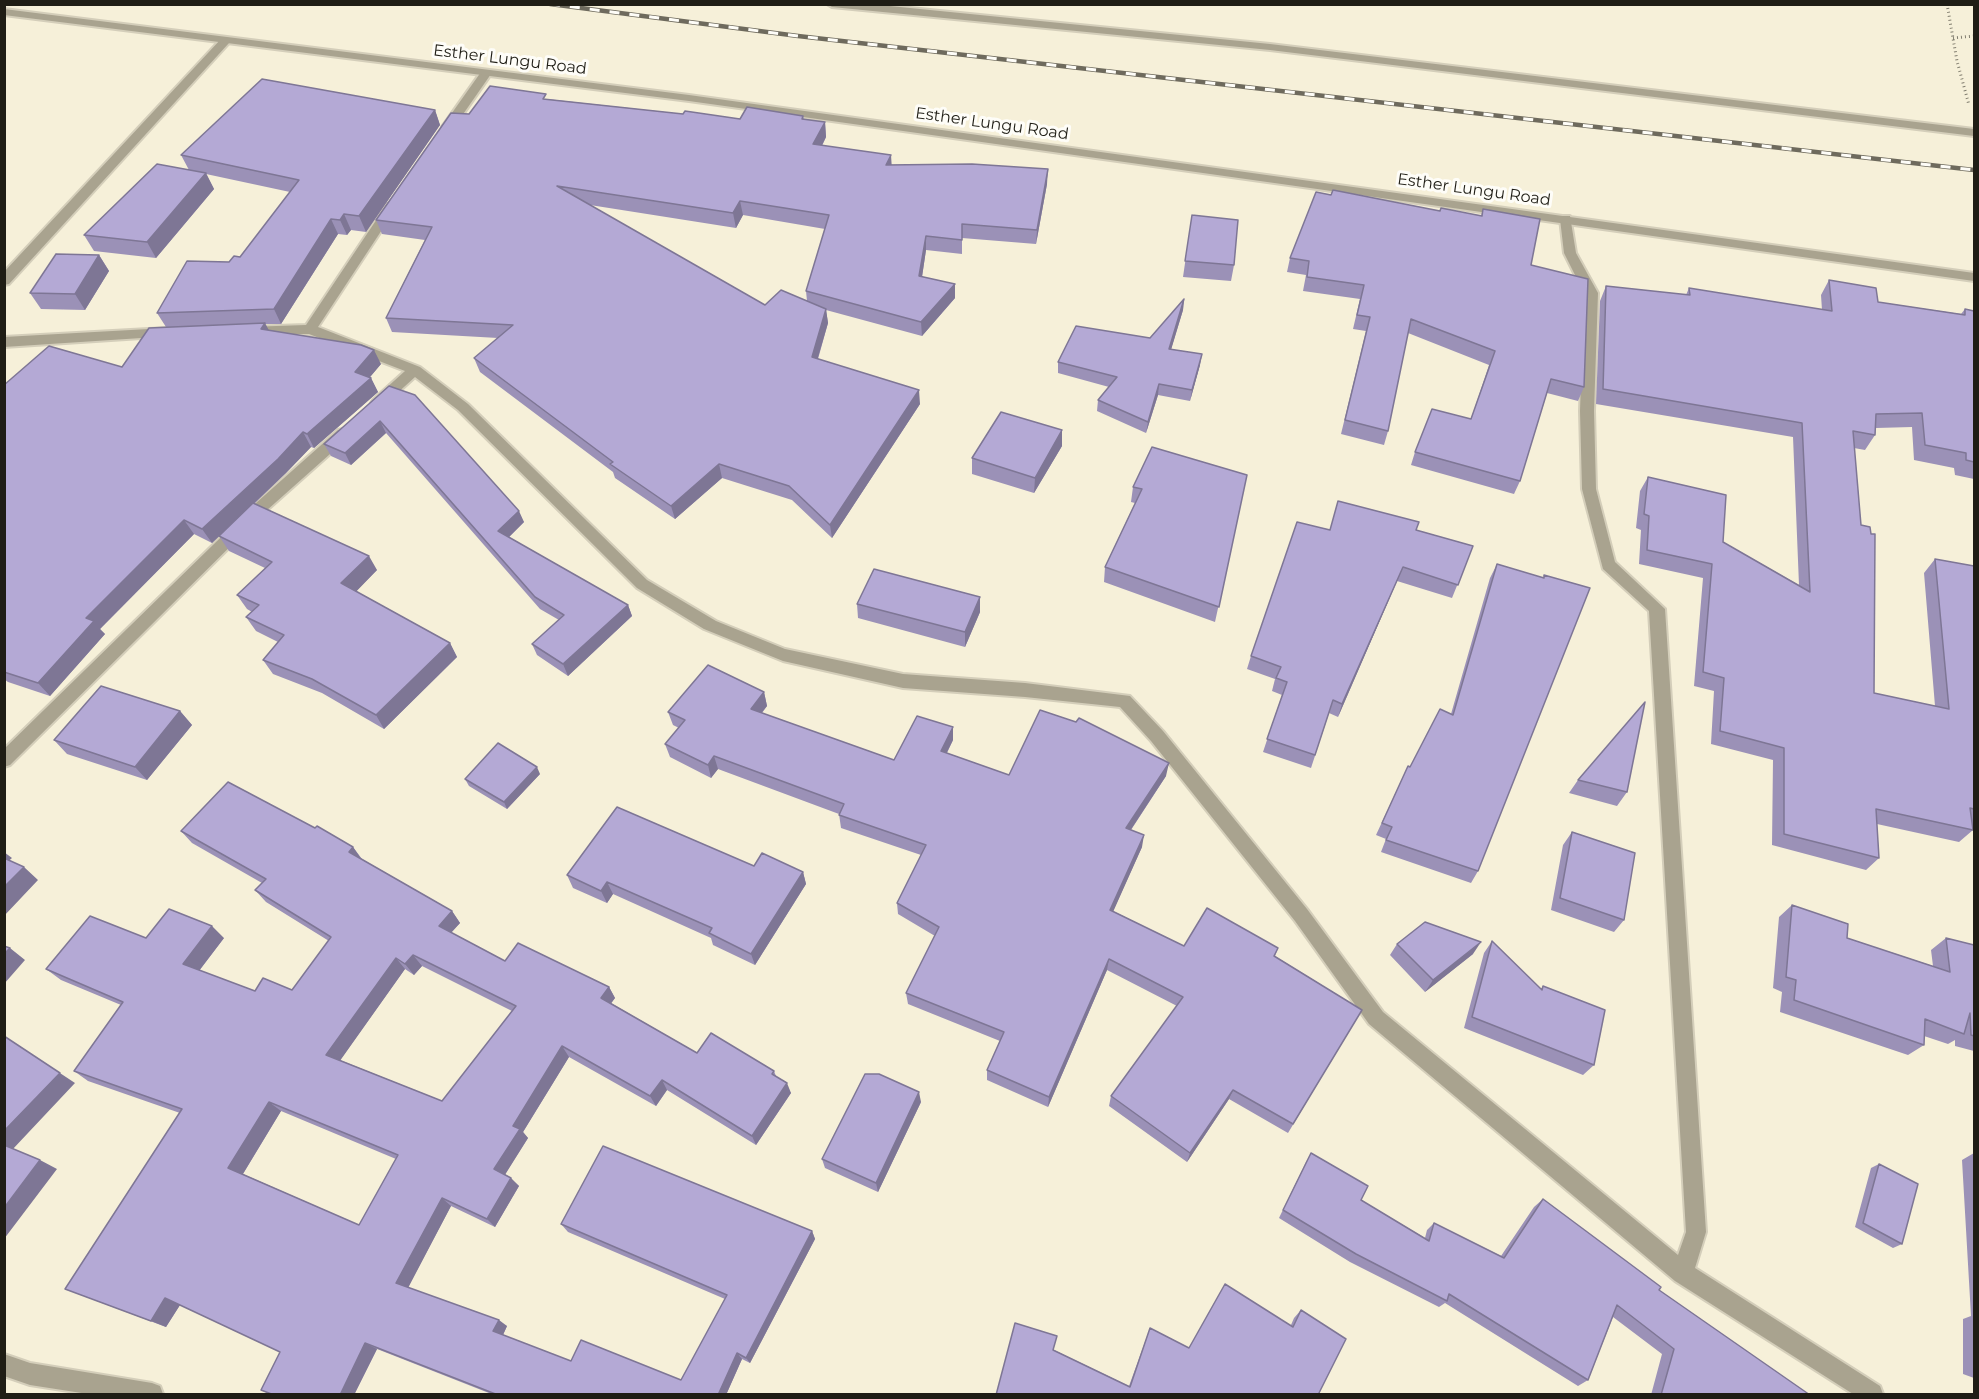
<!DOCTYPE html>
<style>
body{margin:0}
#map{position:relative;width:1979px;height:1399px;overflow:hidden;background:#f6f0d9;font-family:Montserrat,sans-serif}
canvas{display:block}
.frame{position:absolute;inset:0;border:6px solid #1f1d15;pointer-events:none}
</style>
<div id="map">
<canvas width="1979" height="1399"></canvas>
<div class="frame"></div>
</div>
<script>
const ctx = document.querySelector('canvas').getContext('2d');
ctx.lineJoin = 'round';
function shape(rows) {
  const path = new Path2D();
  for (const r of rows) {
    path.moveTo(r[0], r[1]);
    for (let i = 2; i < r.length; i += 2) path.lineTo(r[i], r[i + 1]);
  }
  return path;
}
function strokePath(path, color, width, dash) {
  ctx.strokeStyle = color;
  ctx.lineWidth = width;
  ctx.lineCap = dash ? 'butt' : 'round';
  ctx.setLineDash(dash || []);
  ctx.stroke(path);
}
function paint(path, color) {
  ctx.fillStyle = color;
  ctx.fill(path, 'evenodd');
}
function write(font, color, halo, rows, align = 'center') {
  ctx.font = font + ' Montserrat,sans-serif';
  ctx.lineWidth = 6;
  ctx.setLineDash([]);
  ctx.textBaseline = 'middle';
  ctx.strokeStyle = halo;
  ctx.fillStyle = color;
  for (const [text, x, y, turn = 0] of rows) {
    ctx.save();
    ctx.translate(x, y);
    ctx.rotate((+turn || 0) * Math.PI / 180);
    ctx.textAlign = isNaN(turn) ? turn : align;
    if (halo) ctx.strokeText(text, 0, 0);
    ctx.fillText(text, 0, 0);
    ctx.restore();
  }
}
const path = shape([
 [1947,4,1957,61,1969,105],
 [1953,38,1974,36]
]);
const minor = shape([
 [827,4,870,4,1270,44,1974,129,1974,136,1270,50,832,7,827,4],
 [225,38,231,41,229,43,9,284,4,285,4,272,221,39,225,38],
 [485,71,491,74,450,133,442,133,442,127,481,72,485,71],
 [391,203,397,207,318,327,420,367,468,404,647,580,716,621,785,649,903,674,1025,683,1130,696,1163,731,1307,909,1383,1012,1678,1255,1686,1232,1649,611,1603,569,1582,489,1580,411,1584,293,1564,253,1560,219,1562,216,1570,216,1576,253,1598,293,1594,411,1596,489,1615,562,1665,609,1706,1232,1695,1268,1880,1386,1883,1394,1853,1394,1675,1281,1369,1024,1295,921,1151,741,1120,707,1025,697,903,688,783,661,704,629,637,588,458,410,415,377,383,406,378,408,373,406,371,403,373,400,405,371,309,334,242,334,240,331,242,328,247,327,306,325,387,204,391,203],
 [167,328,174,333,172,336,4,347,4,337,167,328],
 [343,429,350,434,348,438,266,511,10,765,4,767,4,749,256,503,338,430,343,429],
 [4,1354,30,1363,152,1383,160,1386,163,1394,88,1394,30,1385,4,1376,4,1354]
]);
const tertiary = shape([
 [4,9,689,95,1974,273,1974,281,689,101,4,15,4,9]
]);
const rail = shape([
 [550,4,798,36,1974,170]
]);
const wall = shape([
 [547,99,683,114,740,119,803,116,804,119,825,122,826,137,822,146,892,165,1047,184,1036,244,962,238,962,254,926,250,922,277,955,284,955,298,922,336,826,310,828,323,818,359,920,404,832,538,792,500,722,478,675,519,615,478,613,472,480,372,474,358,498,338,392,332,386,318,425,240,382,234,376,220,469,114],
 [590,205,736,228,743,215,825,229,806,291,807,301,765,305],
 [435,110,440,125,366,232,351,230,347,235,338,234,281,324,265,324,268,330,381,364,370,377,371,378,378,392,314,448,311,447,286,473,254,504,377,570,356,591,450,643,457,657,384,729,322,693,273,674,263,660,278,642,256,631,246,617,252,612,247,609,237,595,265,568,229,551,219,536,212,543,194,534,100,629,105,634,50,696,8,682,4,679,4,385,122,367,166,327,157,313,229,262,240,257,290,192,206,174,214,189,156,258,94,251,84,235,189,170,181,155],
 [1331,195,1439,211,1481,216,1483,209,1531,265,1584,387,1578,401,1547,393,1520,481,1514,494,1411,465,1415,452,1471,419,1489,365,1408,333,1388,431,1384,445,1341,434,1366,331,1353,329,1360,299,1303,291,1306,275,1287,272,1290,258],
 [1192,215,1234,265,1231,281,1183,277],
 [99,255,109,271,85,310,41,309,30,293],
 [1829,280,1878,302,1961,314,1965,309,1974,311,1974,479,1955,475,1954,468,1914,460,1912,427,1876,428,1875,435,1865,450,1854,448,1874,693,1935,706,1924,573,1935,559,1974,566,1974,825,1972,824,1973,830,1959,842,1877,824,1879,858,1866,870,1772,845,1773,760,1711,744,1714,691,1694,686,1703,578,1639,564,1641,530,1636,528,1640,491,1648,477,1723,542,1799,585,1793,437,1596,404,1600,301,1606,286,1686,295,1689,288,1822,310,1821,295],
 [1184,299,1183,310,1171,349,1200,365,1190,401,1158,395,1146,433,1097,411,1098,400,1109,387,1058,373,1058,362,1150,338],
 [389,386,524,522,509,537,628,605,632,616,568,676,537,655,532,644,559,620,540,609,386,433,351,465,331,456,324,444],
 [1062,430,1062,446,1034,493,972,474,972,458],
 [1247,475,1215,622,1104,582,1105,567,1135,503,1131,502,1133,487],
 [1330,530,1416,530,1473,546,1452,598,1397,581,1338,717,1329,713,1311,768,1263,752,1282,695,1272,691,1275,679,1247,669,1251,656],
 [1497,564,1543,578,1544,575,1478,871,1471,883,1381,852,1386,839,1376,835,1408,766,1410,767,1451,714,1490,578],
 [980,597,980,612,965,647,858,618,857,604],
 [764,692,767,706,762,713,894,760,953,740,947,753,1009,775,1166,776,1131,830,1142,847,1113,911,1184,946,1278,948,1275,956,1362,1010,1288,1133,1229,1099,1187,1162,1109,1106,1111,1096,1177,1006,1107,970,1048,1107,987,1080,987,1070,1000,1041,908,1004,906,993,935,936,898,914,897,903,921,855,841,828,839,814,718,769,711,778,670,757,665,744,679,728,673,725,668,712],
 [180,711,192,725,147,780,67,754,54,740],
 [540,774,507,809,469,786,465,779],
 [1578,780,1627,792,1617,806,1569,793],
 [181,831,353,847,362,859,452,911,460,923,451,933,505,961,609,987,615,998,611,1003,697,1053,774,1071,776,1076,791,1093,756,1145,667,1090,656,1106,569,1057,523,1132,528,1138,505,1174,519,1186,495,1227,451,1206,408,1287,507,1326,503,1335,571,1361,681,1380,725,1299,568,1232,561,1224,812,1231,815,1239,750,1363,742,1359,726,1395,494,1395,377,1349,354,1395,271,1395,261,1390,280,1352,180,1305,166,1327,65,1289,180,1113,88,1081,74,1071,121,1005,61,980,46,969,146,938,224,938,199,971,255,991,292,990,329,941,266,902,255,890,262,883,192,843],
 [422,966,512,1011,442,1101,340,1060,405,969,414,975],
 [281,1111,396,1159,359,1225,243,1174],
 [1572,832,1624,920,1614,932,1551,910,1563,845],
 [754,866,803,872,806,884,755,965,713,945,711,938,613,894,607,903,573,888,567,875],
 [1792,905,1847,938,1933,966,1931,950,1946,938,1974,945,1974,1051,1955,1046,1955,1040,1948,1044,1924,1036,1924,1045,1908,1055,1780,1012,1782,992,1773,988,1779,917],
 [1492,941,1541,989,1543,986,1594,1065,1583,1075,1464,1028,1484,953],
 [1397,944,1473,954,1425,992,1390,955],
 [921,1102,878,1192,825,1168,822,1159],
 [1311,1153,1361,1200,1425,1238,1427,1230,1434,1223,1501,1256,1534,1207,1543,1199,1659,1290,1810,1395,1651,1395,1662,1354,1613,1317,1588,1380,1578,1386,1445,1303,1439,1307,1350,1262,1279,1218,1306,1162],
 [1974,1153,1974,1378,1963,1374,1963,1319,1971,1316,1962,1160],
 [1879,1164,1902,1244,1893,1248,1855,1227,1871,1168],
 [1301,1310,1318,1395,996,1395,1054,1350,1129,1386,1150,1328,1189,1348,1291,1325,1294,1318]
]);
const shadedWall = shape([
 [435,110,440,125,366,232,359,216],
 [825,122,826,137,815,159,813,144],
 [891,155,892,170,886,165],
 [1048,169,1047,184,1036,244,1037,230],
 [206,173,214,189,156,258,147,242],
 [740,201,743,215,736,228,733,213],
 [344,214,351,230,347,235,340,220],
 [331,219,338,234,281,324,274,309],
 [926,236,926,250,920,290,919,276],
 [99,255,109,271,85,310,75,294],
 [955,284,955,298,922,336,921,322],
 [1184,299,1183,310,1168,360,1169,349],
 [826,309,828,323,814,371,812,357],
 [265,323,273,338,261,329],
 [374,350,381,364,365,383,371,378,378,392,314,448,307,434,355,372],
 [1202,354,1200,365,1190,401,1192,390],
 [1159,384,1158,395,1146,433,1148,422],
 [919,390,920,404,832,538,830,525],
 [380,421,386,433,351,465,345,453],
 [1062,430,1062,446,1034,493,1035,478],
 [303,432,311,447,286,473,212,543,202,529],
 [719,464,722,478,675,519,671,506],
 [519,511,524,522,503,543,498,531],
 [184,520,194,534,100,629,105,634,50,696,38,683,86,618],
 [369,556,377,570,350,598,341,583],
 [1403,567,1397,581,1338,717,1342,704],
 [980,597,980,612,965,647,965,632],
 [628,605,632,616,568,676,563,664],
 [450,643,457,657,384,729,376,715],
 [764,692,767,706,754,722,751,709],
 [180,711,192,725,147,780,135,767],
 [953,727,953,740,941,764,941,751],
 [714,756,718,769,711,778,708,765],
 [1169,763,1166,776,1124,840,1126,828],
 [537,767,540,774,507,809,504,802],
 [1144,835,1142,847,1109,921,1110,910],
 [353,847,362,860,349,852],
 [4,852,12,858,5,864,4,863],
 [24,867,38,880,4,916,4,887],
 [803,872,806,884,755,965,751,954],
 [607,882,613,894,607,903,601,891],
 [452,911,460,923,447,937,439,926],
 [212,926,224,938,195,976,183,964],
 [1481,942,1473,954,1425,992,1433,980],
 [10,948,25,960,4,984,4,954],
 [413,955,422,966,414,975,405,964],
 [396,958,405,969,337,1065,326,1055],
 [1109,959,1107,970,1048,1107,1049,1097],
 [609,987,615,998,607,1009,601,998],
 [4,1036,75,1083,12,1150,4,1146],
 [562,1046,569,1057,523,1132,528,1138,503,1178,494,1169,513,1126],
 [662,1080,667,1090,656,1106,650,1096],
 [787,1083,791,1093,756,1145,752,1136],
 [1233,1090,1229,1099,1187,1162,1190,1153],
 [919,1092,921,1102,878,1192,876,1183],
 [269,1102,281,1111,241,1177,228,1168],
 [40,1160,57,1169,4,1239,4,1208],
 [511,1178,519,1186,495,1227,487,1219],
 [442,1198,451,1206,407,1290,396,1283],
 [812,1231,815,1239,750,1363,746,1358],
 [165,1298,180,1305,166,1327,151,1321],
 [499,1320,507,1326,502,1337,493,1331],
 [365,1343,377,1349,354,1395,340,1395],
 [737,1353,742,1359,726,1395,718,1395]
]);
const building = shape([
 [262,79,435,110,359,216,344,214,340,220,331,219,274,309,157,313,187,261,229,262,234,256,240,257,299,180,181,155,262,79],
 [490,86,546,94,543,99,683,114,685,111,740,119,747,107,803,116,802,119,825,122,813,144,891,155,886,165,972,164,1048,169,1037,230,962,224,962,240,926,236,919,276,955,284,921,322,806,291,829,215,740,201,733,213,557,186,765,305,781,290,826,309,812,357,919,390,830,525,789,486,719,464,671,506,610,464,613,462,474,358,513,325,386,318,432,227,376,220,451,113,469,114,490,86],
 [157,164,206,173,147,242,84,235,157,164],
 [1333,190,1440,211,1441,208,1482,216,1483,209,1540,219,1531,265,1588,279,1584,387,1551,379,1520,481,1415,452,1432,409,1471,419,1495,351,1411,319,1388,431,1345,420,1370,317,1357,315,1364,285,1307,277,1309,261,1290,258,1316,192,1331,195,1333,190],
 [1192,215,1238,220,1234,265,1185,261,1192,215],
 [56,254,99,255,75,294,30,293,56,254],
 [1829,280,1876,288,1878,302,1965,315,1965,309,1974,311,1974,462,1966,460,1966,453,1925,445,1922,413,1876,414,1875,435,1853,431,1861,525,1870,527,1871,534,1875,534,1874,693,1949,709,1935,559,1974,566,1974,809,1970,808,1973,830,1876,809,1879,858,1784,834,1784,748,1720,731,1724,678,1703,672,1712,564,1647,550,1649,516,1644,514,1648,477,1726,495,1723,542,1810,592,1802,423,1603,389,1606,286,1690,295,1689,288,1832,311,1829,280],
 [1184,299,1169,349,1202,354,1192,390,1159,384,1148,422,1098,400,1117,377,1058,362,1076,326,1150,338,1184,299],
 [265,323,261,329,361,345,374,350,355,372,371,378,307,434,303,432,278,459,202,529,184,520,86,618,94,621,38,683,4,672,4,385,49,346,122,367,149,328,265,323],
 [389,386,415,395,519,511,498,531,628,605,563,664,532,644,564,615,535,597,380,421,345,453,324,444,389,386],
 [1001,412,1062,430,1035,478,972,458,1001,412],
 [1152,447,1247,475,1219,607,1105,567,1142,489,1133,487,1152,447],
 [1338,501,1419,522,1416,530,1473,546,1458,585,1403,567,1342,704,1333,700,1315,755,1267,739,1287,682,1276,678,1281,667,1251,656,1297,522,1330,530,1338,501],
 [253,503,369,556,341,583,450,643,376,715,312,679,263,660,284,635,246,617,259,605,237,595,272,562,219,536,253,503],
 [1497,564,1544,578,1544,575,1590,588,1478,871,1386,840,1392,827,1382,823,1408,766,1410,767,1440,709,1453,715,1497,564],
 [874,569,980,597,965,632,857,604,874,569],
 [708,665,764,692,751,709,894,760,917,716,953,727,941,751,1009,775,1040,710,1076,722,1079,718,1169,763,1126,828,1144,835,1110,910,1184,946,1207,908,1278,948,1274,956,1362,1010,1293,1124,1233,1090,1190,1153,1111,1096,1183,997,1109,959,1049,1097,987,1070,1004,1032,906,993,939,927,897,903,926,845,839,815,844,804,714,756,708,765,665,744,685,720,668,712,708,665],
 [101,686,180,711,135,767,54,740,101,686],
 [1645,702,1627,792,1578,780,1645,702],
 [498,743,537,767,504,802,465,779,498,743],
 [228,782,315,828,317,826,353,847,349,852,452,911,439,926,505,961,518,943,609,987,601,998,697,1053,711,1033,774,1071,772,1074,787,1083,752,1136,662,1080,650,1096,562,1046,513,1126,520,1129,494,1169,511,1178,487,1219,442,1198,396,1283,499,1320,493,1331,571,1361,581,1340,681,1380,727,1295,561,1224,603,1146,812,1231,746,1358,737,1353,718,1395,498,1395,365,1343,340,1395,274,1395,261,1390,280,1352,165,1298,151,1321,65,1289,182,1109,74,1071,123,1002,46,969,90,916,146,938,169,909,212,926,183,964,255,991,263,978,292,990,331,937,255,890,266,879,181,831,228,782],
 [413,955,516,1006,442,1101,326,1055,396,958,405,964,413,955],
 [269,1102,398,1155,359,1225,228,1168,269,1102],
 [617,807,754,866,762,853,803,872,751,954,709,933,712,928,607,882,601,891,567,875,617,807],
 [1572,832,1635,853,1624,920,1560,898,1572,832],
 [4,858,24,867,4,887,4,858],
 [1792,905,1848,924,1847,938,1950,972,1946,938,1974,945,1974,1036,1971,1035,1970,1013,1964,1034,1925,1019,1924,1045,1794,1000,1796,980,1786,977,1792,905],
 [1425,922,1481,942,1433,980,1397,944,1425,922],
 [1492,941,1542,990,1543,986,1605,1010,1594,1065,1472,1017,1492,941],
 [4,946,10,948,4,954,4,946],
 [4,1036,60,1073,4,1131,4,1036],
 [865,1074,879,1074,919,1092,876,1183,822,1159,865,1074],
 [4,1145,40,1160,4,1208,4,1145],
 [1311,1153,1368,1186,1361,1200,1429,1241,1434,1223,1504,1258,1543,1199,1661,1287,1659,1290,1810,1395,1661,1395,1674,1349,1617,1305,1588,1380,1449,1294,1447,1301,1356,1254,1283,1210,1311,1153],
 [1879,1164,1918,1184,1902,1244,1863,1223,1879,1164],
 [1225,1284,1293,1327,1301,1310,1346,1339,1318,1395,996,1395,1015,1323,1057,1336,1053,1350,1130,1387,1150,1328,1189,1348,1225,1284]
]);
const farStreetnames = [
 ["Esther Lungu Road",510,60,7],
 ["Esther Lungu Road",992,124,8],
 ["Esther Lungu Road",1474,190,8]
];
strokePath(minor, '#d4ceba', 4);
strokePath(tertiary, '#d4ceba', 4);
strokePath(path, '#837f70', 3, [1, 3]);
paint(minor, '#a9a38f');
paint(tertiary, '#a9a38f');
strokePath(rail, '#6e6a5d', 4.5);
strokePath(rail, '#fefdf8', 3, [10]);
paint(wall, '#9b91b7');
paint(shadedWall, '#7e7695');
paint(building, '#b4a9d5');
strokePath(building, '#7e7695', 1.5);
write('16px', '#1f1d15', '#fefdf8', farStreetnames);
</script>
